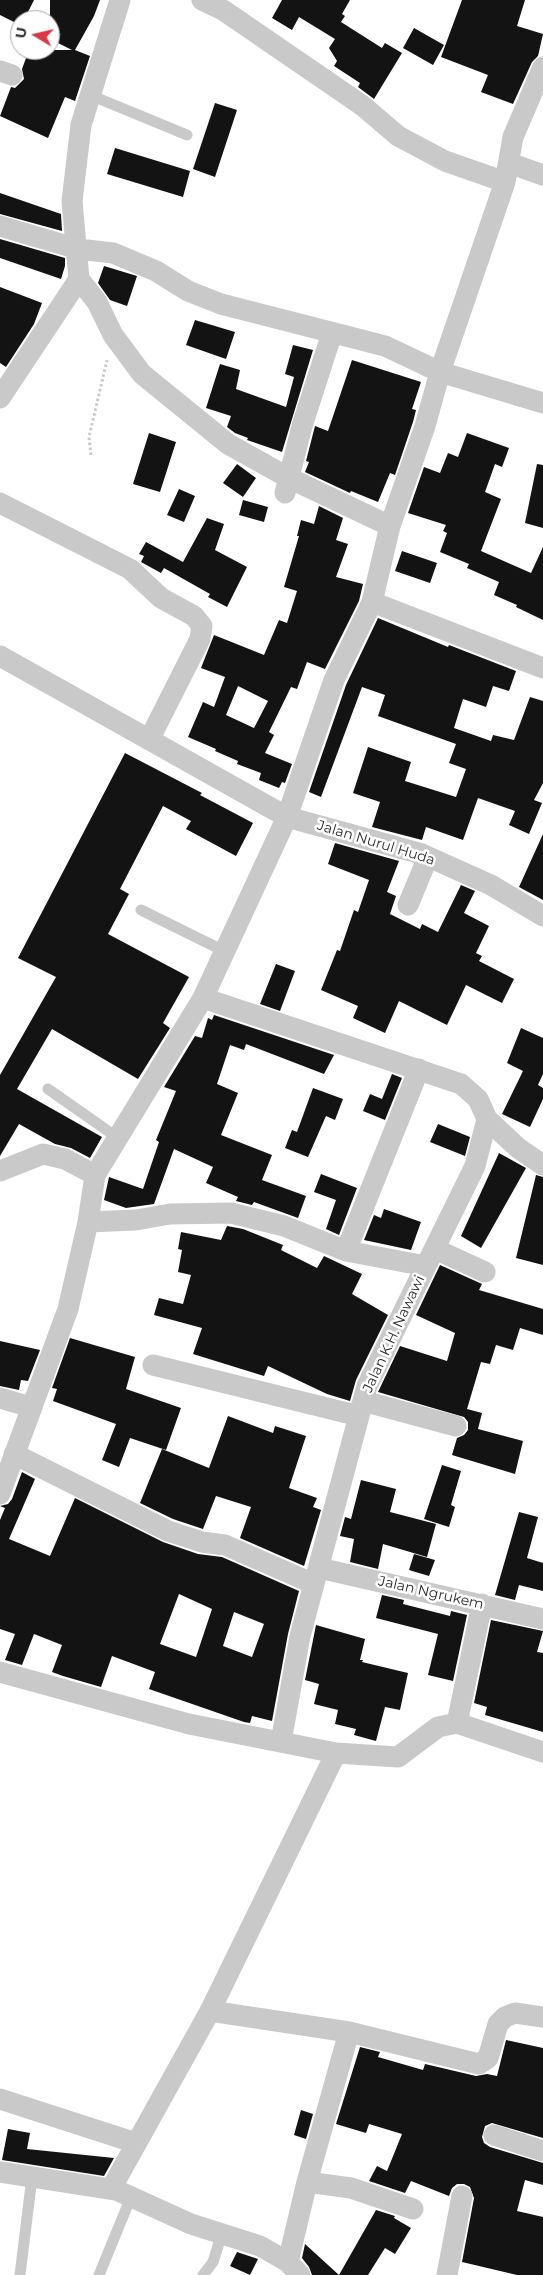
<!DOCTYPE html>
<style>
body{margin:0}
#map{position:relative;width:543px;height:2275px;overflow:hidden;background:#fff;font-family:Montserrat,sans-serif}
canvas{display:block}
.north{position:absolute;left:10px;top:10px;width:50px;height:50px;box-sizing:border-box;background:#fff;border:1px solid #ababab;border-radius:50%;rotate:279deg;font-size:14px;font-weight:700;line-height:20px;text-align:center;color:#2c2c2c}
.north::after{content:'';display:block;margin:auto;width:18px;height:22px;background:#da3741;clip-path:polygon(50% 0,100% 100%,50% 72%,0 100%)}
</style>
<div id="map">
<canvas width="543" height="2275"></canvas>
<div class="north">U</div>
</div>
<script>
const ctx = document.querySelector('canvas').getContext('2d');
ctx.lineJoin = 'round';
function paint(path, color) {
  ctx.fillStyle = color;
  ctx.fill(path, 'evenodd');
}
function shape(rows) {
  const path = new Path2D();
  for (const r of rows) {
    path.moveTo(r[0], r[1]);
    for (let i = 2; i < r.length; i += 2) path.lineTo(r[i], r[i + 1]);
  }
  return path;
}
function strokePath(path, color, width, dash) {
  ctx.strokeStyle = color;
  ctx.lineWidth = width;
  ctx.lineCap = dash ? 'butt' : 'round';
  ctx.setLineDash(dash || []);
  ctx.stroke(path);
}
function write(font, color, halo, rows, align = 'center') {
  ctx.font = font + ' Montserrat,sans-serif';
  ctx.lineWidth = 5;
  ctx.setLineDash([]);
  ctx.textBaseline = 'middle';
  ctx.strokeStyle = halo;
  ctx.fillStyle = color;
  for (const [text, x, y, turn = 0] of rows) {
    ctx.save();
    ctx.translate(x, y);
    ctx.rotate((+turn || 0) * Math.PI / 180);
    ctx.textAlign = isNaN(turn) ? turn : align;
    if (halo) ctx.strokeText(text, 0, 0);
    ctx.fillText(text, 0, 0);
    ctx.restore();
  }
}
const building = shape([
 [0,0,34,0,24,20,20,20,20,25,0,15],
 [50,0,100,0,94,16,75,50,90,56,75,101,65,97,48,138,0,116,11,87,15,88,24,79,22,69,29,50,72,50,50,39],
 [282,0,350,0,342,14,345,16,341,22,382,48,385,43,402,53,374,99,358,87,360,83,334,66,337,61,329,48,335,39,299,17,292,30,272,18],
 [462,0,525,0,517,26,543,34,538,56,532,62,513,104,481,92,488,75,441,57],
 [414,28,444,45,433,65,403,48],
 [215,103,237,110,215,177,193,169],
 [115,148,190,171,183,197,107,174],
 [0,193,61,214,62,231,0,214],
 [0,239,65,258,65,266,61,279,0,258],
 [104,266,137,276,127,306,110,300,98,283],
 [0,287,42,303,34,324,6,367,0,363],
 [195,320,235,332,226,359,186,345],
 [293,345,313,350,282,452,247,440,248,438,235,433,227,427,231,416,206,408,220,364,240,370,236,389,286,407,294,377,285,374],
 [352,360,421,382,412,409,416,410,413,422,395,475,390,473,378,502,351,491,350,493,305,472,309,462,306,461,315,426,328,431],
 [149,433,176,442,160,492,133,484],
 [467,433,509,448,502,467,495,464,485,492,501,499,481,551,531,573,543,547,543,620,516,607,517,605,494,595,499,582,467,568,469,564,440,552,447,533,443,531,446,525,408,513,424,467,440,473,448,453,458,457],
 [237,464,256,478,243,497,223,483],
 [537,464,543,465,543,528,525,523],
 [179,489,195,496,184,522,167,515],
 [243,500,268,507,264,522,239,515],
 [319,506,343,518,336,540,348,544,336,577,363,584,359,601,325,669,307,662,297,689,291,687,269,732,274,735,265,753,292,764,285,783,282,782,279,788,259,780,261,773,237,764,238,761,215,751,216,749,188,737,203,702,214,707,225,677,201,668,214,635,264,655,279,620,287,623,297,591,284,587,299,536,297,536,301,520,314,524],
 [238,686,268,701,254,728,226,715],
 [207,518,224,524,215,550,247,567,227,607,208,597,210,594,164,568,161,573,141,562,144,556,139,554,146,542,183,562],
 [402,551,437,563,430,583,395,571],
 [378,618,448,647,449,645,516,671,509,691,493,686,486,707,463,699,454,728,491,741,493,735,514,740,530,697,543,701,543,783,534,800,542,803,529,834,509,825,515,811,478,798,463,840,426,827,422,840,372,827,380,802,353,793,368,747,411,762,405,781,456,797,466,769,449,763,456,744,378,716,385,695,362,687,321,797,309,792,346,685],
 [125,753,202,793,200,795,253,823,236,856,186,829,191,821,163,806,120,889,129,894,108,934,189,977,163,1023,170,1028,138,1079,52,1029,17,1089,102,1137,90,1158,71,1148,55,1144,19,1124,0,1156,0,1075,56,977,18,958],
 [543,834,543,900,519,887],
 [335,843,399,861,387,892,396,896,390,914,420,929,422,924,438,932,461,885,475,891,464,913,489,926,476,953,482,956,479,961,514,979,502,1003,466,985,447,1025,399,1001,385,1033,353,1018,358,1006,321,990,337,950,340,951,354,910,358,912,368,883,369,880,328,864],
 [276,964,295,971,280,1011,260,1004],
 [214,1015,334,1055,324,1074,246,1044,244,1050,230,1045,217,1084,238,1093,221,1135,272,1155,262,1180,306,1196,298,1218,254,1202,252,1205,236,1201,238,1197,206,1183,213,1167,174,1149,154,1204,126,1208,104,1200,109,1177,143,1189,159,1142,156,1140,176,1091,164,1087,195,1036,202,1038,208,1018,212,1020],
 [521,1028,543,1038,543,1074,538,1085,543,1088,543,1099,530,1127,502,1114,523,1071,507,1063],
 [392,1074,402,1078,385,1120,363,1111,370,1094,382,1099],
 [313,1088,343,1099,335,1120,326,1116,308,1157,285,1148,292,1130,297,1132],
 [438,1124,470,1137,465,1156,430,1142],
 [499,1153,526,1168,481,1248,461,1236],
 [321,1174,357,1188,339,1235,326,1229,336,1200,314,1192],
 [536,1175,543,1177,543,1265,516,1258],
 [384,1209,421,1222,411,1250,364,1240,374,1215,381,1218],
 [227,1226,243,1229,283,1245,281,1250,317,1268,324,1256,362,1274,352,1294,388,1315,356,1380,350,1401,327,1394,268,1366,264,1376,193,1354,202,1328,154,1315,159,1298,183,1304,191,1275,178,1272,182,1250,178,1249,181,1232,221,1240],
 [440,1265,482,1284,479,1290,543,1309,543,1335,520,1328,513,1350,496,1345,490,1364,481,1362,467,1409,482,1413,478,1429,523,1441,515,1474,452,1455,457,1438,464,1435,468,1430,468,1422,464,1417,378,1392,400,1346,447,1361,455,1333,416,1315],
 [70,1338,135,1357,126,1389,181,1408,166,1450,130,1438,119,1467,102,1460,116,1424,53,1401,57,1389,52,1388],
 [0,1341,40,1350,28,1381,21,1380,19,1390,0,1386],
 [228,1416,273,1433,275,1426,306,1436,289,1488,317,1498,313,1507,321,1510,304,1566,240,1538,251,1507,216,1496,203,1529,173,1519,140,1503,162,1449,209,1468],
 [442,1465,461,1471,451,1505,455,1507,449,1527,424,1519],
 [22,1472,35,1479,9,1539,50,1556,75,1498,163,1542,198,1554,222,1557,299,1591,288,1634,272,1721,252,1716,250,1723,244,1722,149,1689,155,1672,112,1656,101,1687,63,1676,52,1672,62,1645,34,1634,22,1665,5,1660,15,1634,0,1629,0,1520,5,1508,0,1506,8,1504,12,1499],
 [179,1594,212,1609,196,1657,160,1644],
 [234,1612,264,1624,252,1657,223,1646],
 [361,1480,396,1489,390,1512,436,1524,427,1557,383,1544,378,1569,350,1562,354,1539,340,1536,345,1517,351,1519],
 [519,1512,538,1517,527,1558,543,1563,543,1591,519,1585,515,1600,495,1595],
 [414,1554,435,1560,429,1576,409,1570],
 [382,1595,404,1600,403,1604,450,1616,451,1611,467,1615,453,1681,428,1675,438,1634,376,1618],
 [491,1620,543,1631,537,1652,543,1653,543,1732,485,1715,487,1707,474,1703],
 [316,1625,365,1639,360,1660,363,1660,362,1662,408,1673,400,1710,385,1707,376,1741,354,1735,356,1729,335,1724,338,1710,314,1704,319,1684,305,1680],
 [506,2040,543,2048,543,2138,492,2123,485,2126,482,2137,484,2143,490,2147,543,2163,543,2185,525,2180,517,2211,543,2217,543,2275,517,2275,462,2262,474,2198,470,2187,464,2184,457,2184,452,2188,449,2196,411,2181,405,2193,369,2181,377,2166,387,2171,402,2134,369,2124,366,2133,336,2124,360,2047,380,2052,378,2057,423,2070,425,2064,476,2076,487,2074,497,2076],
 [301,2110,313,2114,306,2139,294,2135],
 [8,2129,30,2133,27,2149,114,2158,104,2176,2,2160],
 [376,2210,395,2216,394,2218,411,2228,395,2254,385,2248,368,2275,312,2275,309,2267,302,2258,305,2244,339,2275],
 [237,2252,258,2259,250,2275,230,2266]
]);
const path = shape([
 [91,455,89,437,107,360]
]);
const lane = shape([
 [90,95,187,135],
 [141,910,224,951],
 [48,1089,118,1138],
 [20,2275,32,2177],
 [99,2275,131,2197],
 [203,2275,213,2262,222,2233]
]);
const street = shape([
 [120,0,81,125,72,201,79,279,97,302,113,335,142,374,228,444,289,478,390,526],
 [202,0,223,10,363,106,398,136,445,161,505,182],
 [0,71,12,75],
 [509,163,543,175],
 [0,226,78,249,113,253,156,271,188,291,221,304,385,346,440,372,543,403],
 [0,398,79,279],
 [285,493,302,426,332,333],
 [0,503,130,569,161,598,194,616,202,626,200,639,149,740],
 [372,602,543,668],
 [0,656,287,817,422,854,491,885,543,916],
 [408,905,428,857],
 [203,998,461,1084,478,1099,487,1119,518,1148,543,1165],
 [0,1171,43,1154,65,1159,95,1175],
 [88,1222,95,1175,203,998,287,817,334,680,372,602,390,526,425,426,440,372,505,182,513,137,543,67],
 [435,1249,485,1272],
 [346,1251,419,1069],
 [153,1365,359,1416],
 [0,1398,31,1407],
 [363,1401,456,1426],
 [14,1454,168,1531,202,1542,225,1545,314,1584],
 [0,1494,68,1309,88,1222,136,1220,170,1214,231,1213,284,1226,346,1251,426,1266],
 [319,1568,543,1619],
 [0,1672,189,1724,336,1753,398,1757,438,1727,457,1723,543,1752],
 [457,1723,482,1604],
 [281,1742,300,1636,367,1386,475,1166,487,1119],
 [210,2011,349,2032,479,2064,488,2058,498,2024,505,2017,515,2013,543,2017],
 [0,2099,136,2143],
 [494,2135,543,2151],
 [0,2172,116,2190,191,2224,260,2246,288,2262,300,2275],
 [307,2182,351,2188,413,2209],
 [111,2189,210,2011,336,1753],
 [288,2262,307,2182,349,2032],
 [447,2275,462,2196]
]);
const streetNames = [
 ["Jalan Nurul Huda",376,843,17],
 ["Jalan K.H. Nawawi",394,1334,-65],
 ["Jalan Ngrukem",431,1593,13]
];
paint(building, '#131313');
strokePath(path, '#c9c9c9', 3, [2.5, 2.5]);
strokePath(lane, '#c9c9c9', 11);
strokePath(street, '#c9c9c9', 21);
write('14px', '#2c2c2c', '#fff', streetNames);
</script>
